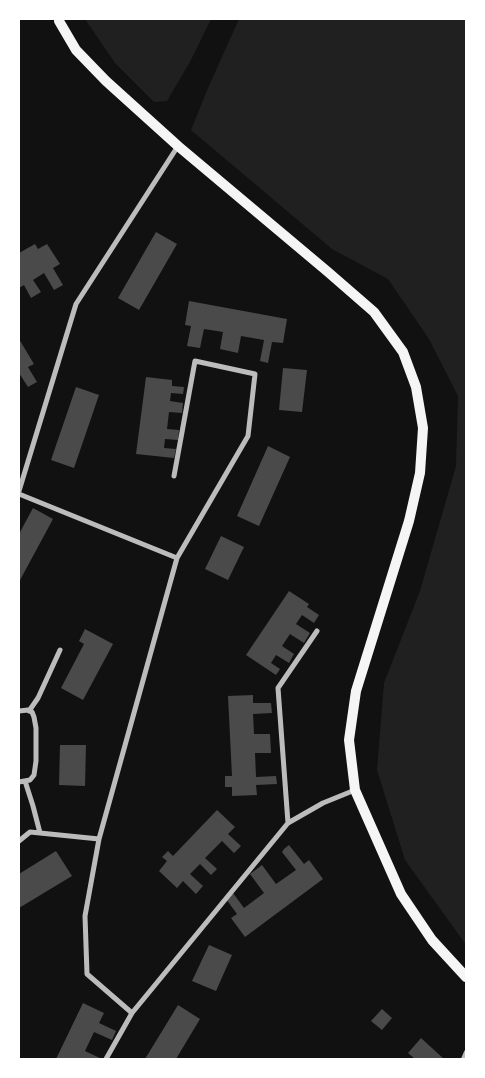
<!DOCTYPE html>
<style>
body{margin:0}
#map{position:relative;width:485px;height:1078px;overflow:hidden;background:#111;font-family:Jost,sans-serif}
canvas{display:block}
.frame{position:absolute;inset:0;border:20px solid #fff;pointer-events:none}
</style>
<div id="map">
<canvas width="485" height="1078"></canvas>
<div class="frame"></div>
</div>
<script>
const ctx = document.querySelector('canvas').getContext('2d');
ctx.lineJoin = 'round';
function paint(path, color) {
  ctx.fillStyle = color;
  ctx.fill(path, 'evenodd');
}
function shape(rows) {
  const path = new Path2D();
  for (const r of rows) {
    path.moveTo(r[0], r[1]);
    for (let i = 2; i < r.length; i += 2) path.lineTo(r[i], r[i + 1]);
  }
  return path;
}
function strokePath(path, color, width, dash) {
  ctx.strokeStyle = color;
  ctx.lineWidth = width;
  ctx.lineCap = dash ? 'butt' : 'round';
  ctx.setLineDash(dash || []);
  ctx.stroke(path);
}
const green = shape([
 [85,19,211,19,191,60,167,101,154,102,115,63],
 [239,19,466,19,466,944,464,942,405,860,377,770,384,683,420,591,456,466,458,396,429,339,388,279,332,249,191,130,208,88]
]);
const building = shape([
 [156,232,177,244,139,310,118,298],
 [35,244,38,249,47,244,60,264,53,268,63,285,54,290,44,273,33,280,41,292,31,298,24,285,19,288,19,253],
 [189,301,287,319,283,343,272,342,268,363,260,361,264,340,241,336,238,353,220,349,223,332,204,329,200,348,187,346,191,326,185,325],
 [19,339,34,364,28,367,37,382,28,387,19,373],
 [283,368,307,370,302,412,279,410],
 [146,377,172,380,172,386,184,387,183,394,171,393,170,401,183,403,182,413,169,412,167,429,179,430,178,440,165,439,164,448,176,449,174,458,136,454],
 [76,387,99,395,74,468,51,460],
 [268,446,290,457,259,526,237,516],
 [33,508,53,519,19,582,19,534],
 [221,536,244,547,228,580,205,569],
 [289,591,309,604,307,607,319,615,314,623,302,615,296,624,310,633,304,643,290,634,282,646,294,654,289,663,276,655,271,663,280,669,276,675,246,655],
 [85,629,113,644,83,700,61,688,84,644,79,641],
 [253,695,253,703,271,703,272,713,253,714,254,734,270,734,271,753,255,753,256,777,276,776,277,784,256,785,257,795,232,796,232,787,225,787,225,776,232,776,228,696],
 [60,745,86,745,85,786,59,785],
 [217,810,235,827,228,834,241,846,234,853,222,841,205,858,217,869,211,875,200,864,190,874,203,886,196,894,183,881,177,888,159,871,167,861,162,857,168,851,173,856],
 [289,845,304,864,309,860,323,879,245,937,231,918,237,914,226,899,233,893,244,908,264,893,250,874,262,865,276,884,296,870,282,852,284,849],
 [56,851,72,876,19,908,19,874],
 [209,945,232,955,216,991,192,981],
 [83,1003,104,1013,99,1023,116,1031,112,1040,94,1032,85,1051,102,1059,56,1059],
 [178,1005,200,1019,176,1059,145,1059],
 [382,1009,392,1018,382,1030,371,1021],
 [421,1038,444,1059,415,1059,408,1053]
]);
const service = shape([
 [463,1059,466,1052]
]);
const minor = shape([
 [19,491,76,304,178,146],
 [19,494,177,558],
 [19,711,28,710,32,712,34,717,36,728,36,761,34,775,30,780,19,782],
 [29,711,38,698,60,650],
 [25,781,33,806,40,833],
 [288,823,278,688,317,631],
 [19,841,30,832,99,839],
 [132,1013,87,974,85,916,99,839,177,558,248,436,255,374,195,361,174,476],
 [106,1059,132,1013,288,823,323,803,355,790]
]);
const secondary = shape([
 [59,19,59,21,76,50,106,81,178,146,328,272,374,312,403,352,416,387,423,428,420,473,409,521,356,691,349,740,355,790,401,894,432,940,466,977]
]);
paint(green, '#202020');
paint(building, '#4a4a4a');
strokePath(service, '#bcbcbc', 4);
strokePath(minor, '#bcbcbc', 5);
strokePath(secondary, '#f5f5f5', 10);
</script>
